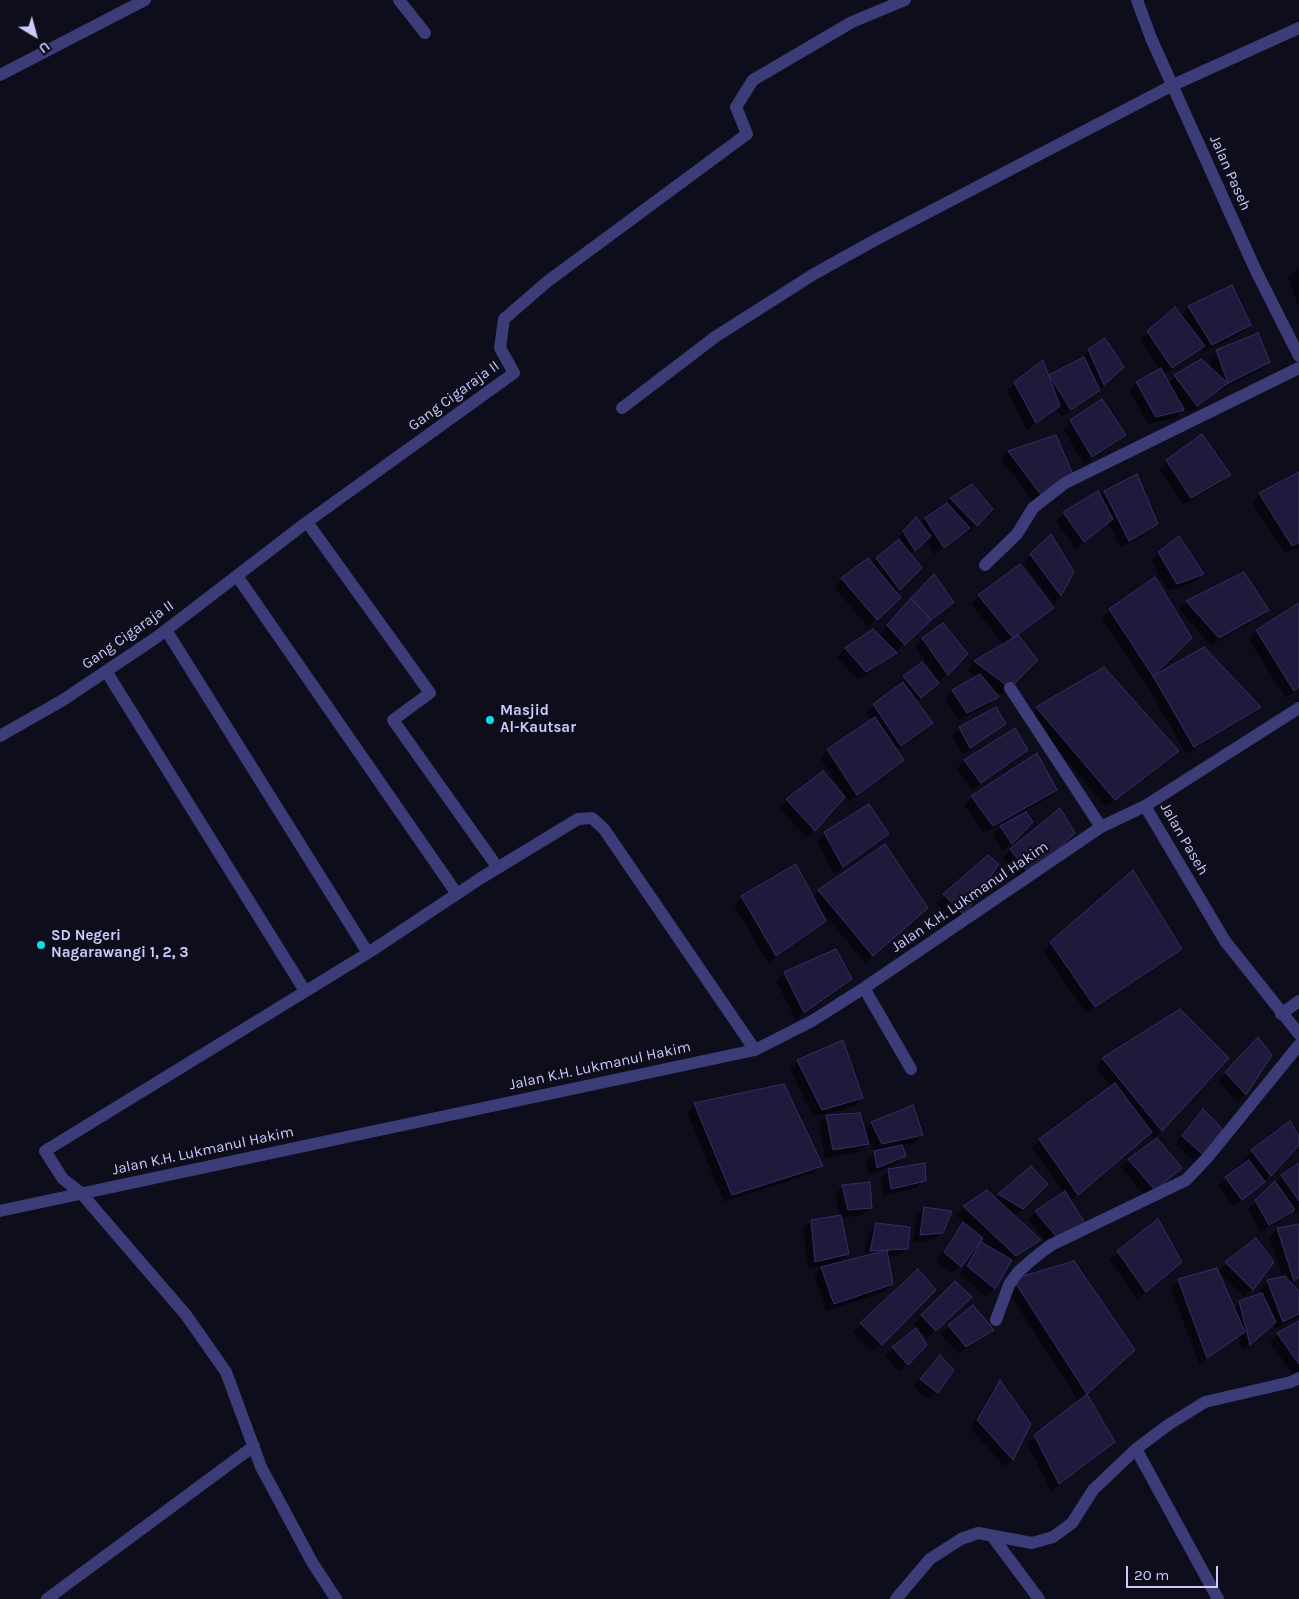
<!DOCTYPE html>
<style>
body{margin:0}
#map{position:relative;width:1299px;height:1599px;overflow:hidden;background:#0e0d1c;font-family:Karla,sans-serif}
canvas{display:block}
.north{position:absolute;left:10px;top:10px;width:50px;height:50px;-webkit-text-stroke:4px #0e0d1c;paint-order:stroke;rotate:143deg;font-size:14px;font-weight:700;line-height:20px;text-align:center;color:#cecbfc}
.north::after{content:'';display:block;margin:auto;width:18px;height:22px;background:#cecbfc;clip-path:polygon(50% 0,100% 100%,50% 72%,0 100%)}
.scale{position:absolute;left:1126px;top:1566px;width:92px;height:22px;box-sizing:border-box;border:2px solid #cecbfc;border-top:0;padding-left:6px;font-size:15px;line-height:18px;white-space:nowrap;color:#cecbfc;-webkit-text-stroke:4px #0e0d1c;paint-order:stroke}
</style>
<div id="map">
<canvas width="1299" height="1599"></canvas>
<div class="north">U</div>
<div class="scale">20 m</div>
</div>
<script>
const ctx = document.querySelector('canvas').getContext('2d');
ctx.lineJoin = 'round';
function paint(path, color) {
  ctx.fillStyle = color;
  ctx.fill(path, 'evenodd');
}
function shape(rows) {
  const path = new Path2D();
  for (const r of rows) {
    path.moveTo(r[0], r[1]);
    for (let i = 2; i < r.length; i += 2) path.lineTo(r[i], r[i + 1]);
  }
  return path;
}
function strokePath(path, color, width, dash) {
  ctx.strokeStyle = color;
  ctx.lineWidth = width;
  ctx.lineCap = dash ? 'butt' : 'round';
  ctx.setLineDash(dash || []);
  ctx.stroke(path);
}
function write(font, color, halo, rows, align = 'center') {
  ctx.font = font + ' Karla,sans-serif';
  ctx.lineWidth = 4.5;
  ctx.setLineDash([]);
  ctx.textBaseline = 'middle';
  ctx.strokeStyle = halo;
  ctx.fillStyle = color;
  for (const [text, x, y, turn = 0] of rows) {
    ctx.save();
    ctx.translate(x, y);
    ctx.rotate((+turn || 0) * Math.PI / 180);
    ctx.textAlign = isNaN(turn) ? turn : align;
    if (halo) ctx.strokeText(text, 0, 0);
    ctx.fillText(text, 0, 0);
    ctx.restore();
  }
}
const shadow = shape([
 [1299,268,1299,308,1288,277],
 [1189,307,1250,325,1242,333,1203,353,1201,348,1195,354,1164,375,1168,383,1175,376,1201,360,1213,371,1209,360,1217,352,1268,362,1260,370,1219,391,1189,413,1180,401,1179,402,1183,410,1175,418,1148,424,1129,391,1137,383,1160,370,1140,340,1148,332,1180,316],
 [1261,365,1261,368,1223,387,1222,385],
 [1105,340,1122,367,1090,398,1062,417,1056,408,1027,430,1007,391,1015,383,1048,376,1081,360,1088,350],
 [1071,421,1124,435,1116,443,1084,464,1063,429],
 [1202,436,1229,475,1221,483,1183,505,1159,469,1167,461],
 [1009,452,1073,477,1034,503,1001,459],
 [1299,473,1299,547,1284,553,1252,502,1260,494],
 [1105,492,1157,523,1149,531,1121,548,1108,523,1076,549,1056,521,1064,513,1100,497],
 [951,499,991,509,968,533,965,530,935,555,926,540,910,555,920,568,895,593,899,598,868,627,834,587,842,579,871,564,897,543,896,540,916,519,920,524],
 [1051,536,1072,572,1060,596,1053,603,1023,563],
 [1159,553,1203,574,1195,582,1168,591,1151,561],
 [1243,574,1267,610,1259,618,1211,645,1179,610,1186,602],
 [926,584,953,602,921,628,887,660,858,680,837,657,845,649,873,630,884,642,886,640,880,633],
 [979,596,1053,608,1045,616,1017,636,1037,660,1001,695,990,687,997,697,989,705,959,720,945,699,953,691,977,677,967,670,974,662,1004,645,971,604],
 [1299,604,1299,688,1286,698,1248,639,1256,631],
 [1110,610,1190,638,1149,680,1204,648,1259,707,1251,714,1186,754,1146,684,1102,618],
 [923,639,966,654,930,691,916,702,932,723,924,731,896,751,902,760,894,768,849,802,820,758,828,750,872,721,866,713,898,687,896,685,904,677,937,683,939,682,915,646],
 [1037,708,1178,751,1170,759,1106,807,1029,716],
 [1005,723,997,731,962,755,952,736,960,728],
 [1027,750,1019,758,972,790,957,768,965,761],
 [1037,755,1056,790,1048,798,984,833,964,805,972,797],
 [843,797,806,838,779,807,787,800],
 [869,806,888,834,880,842,834,874,817,841,825,833],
 [1031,822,1003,851,993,835,1001,827],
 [1074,833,1022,882,1003,858,1011,850],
 [988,857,963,914,955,922,936,903],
 [819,891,918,916,865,963,821,910,820,910,825,920,817,928,768,963,734,905,742,897,812,897],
 [1051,943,1180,948,1172,956,1087,1014,1043,951],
 [784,973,851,979,843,987,796,1020,776,981],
 [1258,1039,1245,1094,1238,1102,1218,1081],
 [1228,1058,1154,1138,1149,1133,1070,1201,1052,1248,1028,1220,1036,1212,1064,1193,1032,1148,1040,1140,1112,1087,1095,1067,1103,1059],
 [798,1061,862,1098,854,1106,813,1117,790,1069],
 [695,1104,821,1165,813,1173,724,1202,687,1112],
 [1203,1110,1218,1125,1198,1165,1175,1144],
 [826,1116,864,1131,872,1123,922,1135,914,1143,900,1145,904,1156,896,1164,869,1175,866,1160,875,1152,865,1134,867,1144,859,1152,825,1158,819,1124],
 [1289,1123,1299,1139,1299,1143,1256,1189,1234,1207,1218,1186,1246,1163,1244,1159,1252,1151],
 [1129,1160,1180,1168,1146,1197,1121,1167],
 [1299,1165,1299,1211,1295,1214,1292,1211,1286,1217,1260,1232,1248,1209,1282,1176],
 [889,1170,925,1180,916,1188,883,1196,881,1178],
 [1047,1184,1014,1217,1039,1240,1031,1248,1010,1262,994,1288,986,1296,960,1275,973,1252,981,1244,990,1248,981,1239,952,1274,936,1261,955,1232,964,1223,956,1215,964,1207,987,1191,995,1199,999,1195],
 [843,1186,871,1207,863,1215,840,1218,848,1253,838,1264,864,1257,868,1233,877,1225,907,1248,899,1256,887,1257,892,1284,884,1292,826,1311,814,1276,824,1265,808,1269,803,1229,811,1221,840,1216,835,1194],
 [924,1208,942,1232,934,1240,913,1242,916,1216],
 [1157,1220,1172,1270,1138,1299,1109,1260],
 [1299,1225,1299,1276,1290,1284,1299,1293,1299,1317,1275,1329,1273,1323,1242,1351,1238,1336,1199,1364,1171,1288,1179,1281,1233,1309,1240,1302,1262,1294,1260,1289,1267,1281,1283,1278,1269,1237,1277,1229],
 [1256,1239,1252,1289,1244,1297,1218,1271],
 [918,1271,935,1290,873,1352,853,1332],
 [1013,1280,1125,1357,1086,1394,1114,1442,1106,1450,1051,1491,1027,1444,1079,1402,1006,1288],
 [955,1283,970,1297,927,1338,914,1324],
 [973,1307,992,1330,984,1337,958,1354,941,1334],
 [1299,1322,1299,1371,1293,1375,1270,1342,1278,1334],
 [915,1330,926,1345,899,1372,885,1356],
 [933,1365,937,1392,929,1400,913,1387],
 [1000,1382,1030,1424,1012,1460,1005,1467,970,1428,992,1390]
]);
const building = shape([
 [1232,285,1251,325,1212,345,1188,306,1232,285],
 [1175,307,1205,346,1172,368,1147,331,1175,307],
 [1258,333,1270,362,1228,383,1216,350,1258,333],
 [1105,338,1124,367,1104,385,1088,349,1105,338],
 [1084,357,1100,390,1071,410,1049,375,1084,357],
 [1201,359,1228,383,1197,406,1174,375,1201,359],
 [1043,360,1060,406,1036,423,1014,382,1043,360],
 [1161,368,1184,410,1156,417,1136,382,1161,368],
 [1102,399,1126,435,1092,457,1070,420,1102,399],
 [1202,434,1231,475,1191,498,1166,460,1202,434],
 [1056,435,1074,477,1042,496,1008,451,1056,435],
 [1299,472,1299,543,1292,546,1259,493,1299,472],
 [1137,474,1158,524,1129,541,1104,491,1137,474],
 [972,484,993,509,977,526,950,498,972,484],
 [1098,491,1113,519,1084,542,1063,512,1098,491],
 [947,503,970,528,944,548,925,518,947,503],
 [916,517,931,536,915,551,903,531,916,517],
 [1051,534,1074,572,1061,596,1030,554,1051,534],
 [1179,536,1204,574,1177,584,1158,552,1179,536],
 [899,539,922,568,900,590,876,558,899,539],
 [868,558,901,598,877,620,841,578,868,558],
 [1020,564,1054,608,1013,638,978,595,1020,564],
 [1244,572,1269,610,1219,638,1186,601,1244,572],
 [934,574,954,602,931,620,911,598,934,574],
 [1155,577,1192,638,1153,676,1109,609,1155,577],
 [911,598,931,620,905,645,887,625,911,598],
 [1299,603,1299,687,1294,691,1256,630,1299,603],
 [943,623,968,654,948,675,922,638,943,623],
 [873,629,897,653,866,672,845,648,873,629],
 [1018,635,1038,660,1010,688,974,661,1018,635],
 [1204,647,1261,707,1194,747,1153,676,1204,647],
 [922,662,939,683,921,698,903,676,922,662],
 [1104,667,1179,751,1115,800,1036,707,1104,667],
 [980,674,999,697,967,713,952,690,980,674],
 [903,682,933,723,901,746,873,704,903,682],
 [996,707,1006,724,970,748,959,727,996,707],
 [875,717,904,760,857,795,827,749,875,717],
 [1015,728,1028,750,981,783,964,760,1015,728],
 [1037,753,1057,790,993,826,971,796,1037,753],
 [823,771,845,797,815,831,786,799,823,771],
 [869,804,889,834,843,867,824,832,869,804],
 [1060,808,1075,833,1030,875,1010,849,1060,808],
 [1026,812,1033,822,1012,844,1000,826,1026,812],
 [885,844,928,908,873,956,818,890,885,844],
 [988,855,999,864,964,915,943,894,988,855],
 [796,864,826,921,776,956,741,896,796,864],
 [1133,870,1182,949,1095,1007,1050,942,1133,870],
 [836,949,852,979,804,1013,784,972,836,949],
 [1180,1009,1229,1058,1162,1131,1102,1058,1180,1009],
 [1258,1037,1272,1055,1246,1095,1225,1072,1258,1037],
 [843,1040,863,1098,822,1110,797,1060,843,1040],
 [1115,1083,1152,1132,1078,1195,1039,1139,1115,1083],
 [784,1084,823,1166,732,1195,694,1103,784,1084],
 [913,1105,923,1135,882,1144,871,1122,913,1105],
 [1203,1109,1219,1125,1225,1135,1207,1158,1182,1136,1203,1109],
 [860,1113,869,1144,833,1150,826,1115,860,1113],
 [1290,1121,1299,1136,1299,1145,1271,1176,1251,1150,1290,1121],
 [1157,1138,1182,1168,1155,1190,1128,1159,1157,1138],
 [902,1145,906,1156,877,1168,874,1151,902,1145],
 [1249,1160,1265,1182,1242,1200,1225,1177,1249,1160],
 [925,1163,926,1181,891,1189,888,1169,925,1163],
 [1299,1163,1299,1201,1281,1175,1299,1163],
 [1031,1166,1048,1184,1023,1209,998,1194,1031,1166],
 [1275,1181,1295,1210,1269,1225,1255,1200,1275,1181],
 [870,1182,872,1208,848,1210,842,1185,870,1182],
 [987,1190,1041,1240,1016,1256,963,1206,987,1190],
 [1065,1191,1088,1228,1060,1241,1035,1211,1065,1191],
 [924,1207,952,1211,943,1233,920,1235,924,1207],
 [841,1215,849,1254,815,1262,811,1220,841,1215],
 [1158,1219,1182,1262,1146,1292,1117,1251,1158,1219],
 [963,1222,983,1238,961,1267,944,1252,963,1222],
 [876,1223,910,1227,908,1249,870,1251,876,1223],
 [1299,1224,1299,1277,1294,1281,1277,1228,1299,1224],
 [1256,1238,1274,1262,1253,1290,1225,1262,1256,1238],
 [981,1242,1012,1260,995,1289,967,1266,981,1242],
 [887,1250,893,1284,834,1304,821,1267,887,1250],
 [1074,1261,1135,1350,1087,1394,1013,1279,1074,1261],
 [1217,1268,1245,1332,1207,1358,1178,1279,1217,1268],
 [918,1269,936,1290,882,1345,860,1323,918,1269],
 [1285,1276,1299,1291,1299,1314,1283,1322,1267,1280,1285,1276],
 [955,1281,972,1297,936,1331,921,1315,955,1281],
 [1262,1293,1276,1322,1250,1345,1239,1301,1262,1293],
 [973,1305,994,1330,966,1347,948,1325,973,1305],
 [1299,1321,1299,1364,1277,1333,1299,1321],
 [916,1328,927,1345,908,1365,892,1347,916,1328],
 [940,1355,954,1370,938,1393,920,1379,940,1355],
 [1000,1380,1031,1424,1013,1460,977,1420,1000,1380],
 [1087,1394,1115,1442,1059,1484,1034,1435,1087,1394]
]);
const minor = shape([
 [399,0,425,33],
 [0,75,145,0],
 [622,408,715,337,814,274,877,239,1173,85,1299,28],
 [307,522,430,693,393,720,498,868],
 [985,565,1017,534,1033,508,1065,483,1299,368],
 [237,576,457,894],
 [166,630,368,953],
 [106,671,305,991],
 [1010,688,1101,827],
 [0,736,63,700,157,637,307,522,514,373,500,348,504,319,548,281,747,134,736,107,753,80,852,22,905,0],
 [864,988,911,1069],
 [1281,1014,1299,1001],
 [0,1211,755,1050,812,1021,864,988,1101,827,1145,806],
 [996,1320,1009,1285,1018,1272,1034,1258,1051,1245,1186,1180,1207,1158,1299,1045],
 [1136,1449,1218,1599],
 [992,1536,1039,1599],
 [47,1599,254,1446],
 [336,1599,312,1562,261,1467,226,1372,186,1315,81,1193,63,1179,45,1151,368,953,481,878,578,819,592,818,604,829,755,1050],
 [896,1599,930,1559,961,1539,978,1533,1032,1543,1053,1537,1072,1523,1093,1490,1136,1449,1168,1425,1205,1402,1291,1382,1299,1378]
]);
const tertiary = shape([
 [1137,0,1151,38,1256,271,1299,356],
 [1299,708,1145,806,1225,941,1299,1034]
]);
const markers = [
 [490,720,5,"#0fdce4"],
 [41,945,5,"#0fdce4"]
];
const streetNames = [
 ["Jalan Paseh",1230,173,66],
 ["Gang Cigaraja II",454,396,-36],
 ["Gang Cigaraja II",128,635,-35],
 ["Jalan Paseh",1184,839,60],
 ["Jalan K.H. Lukmanul Hakim",970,897,-34],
 ["Jalan K.H. Lukmanul Hakim",600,1066,-12],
 ["Jalan K.H. Lukmanul Hakim",203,1151,-12]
];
const poiNames = [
 ["Masjid",500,711],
 ["Al-Kautsar",500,728],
 ["SD Negeri",51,936],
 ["Nagarawangi 1, 2, 3",51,953]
];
paint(shadow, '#0007');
paint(building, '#1f1a3c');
strokePath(building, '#352e66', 1);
strokePath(minor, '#3b3c78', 12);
strokePath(tertiary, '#3b3c78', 12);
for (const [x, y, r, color] of markers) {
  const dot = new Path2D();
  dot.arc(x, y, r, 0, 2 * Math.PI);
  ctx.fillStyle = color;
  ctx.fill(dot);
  strokePath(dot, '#0e0d1c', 2);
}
write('15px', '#cecbfc', '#0e0d1c', streetNames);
write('bold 15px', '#cecbfc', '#0e0d1c', poiNames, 'left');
</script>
